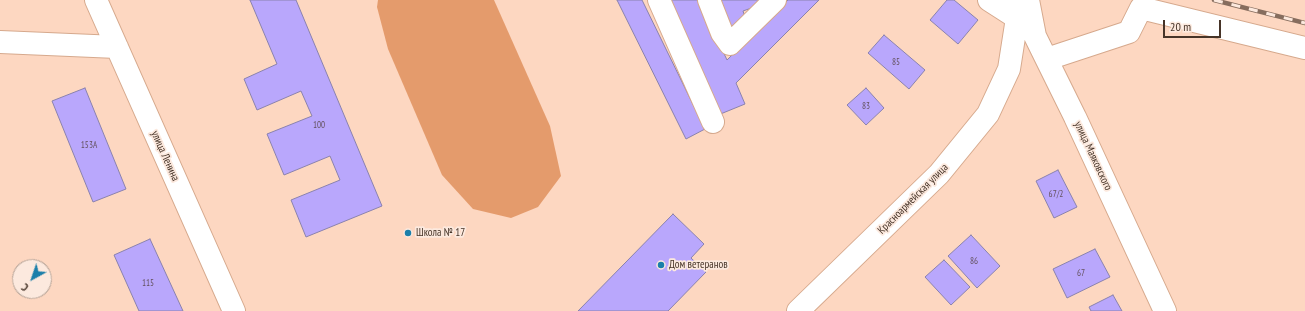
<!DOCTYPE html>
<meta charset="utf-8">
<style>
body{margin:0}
#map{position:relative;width:1305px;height:311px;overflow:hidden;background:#fdd7c1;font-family:"PT Sans Narrow",sans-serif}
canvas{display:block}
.north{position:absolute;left:12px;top:259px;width:40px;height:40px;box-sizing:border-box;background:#fce9de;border:1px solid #b3a195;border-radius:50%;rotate:220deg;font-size:11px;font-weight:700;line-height:16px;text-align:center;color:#463428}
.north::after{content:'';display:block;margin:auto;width:14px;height:18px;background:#1b7faa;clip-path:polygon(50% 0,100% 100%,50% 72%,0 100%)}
.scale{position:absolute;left:1163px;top:20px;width:58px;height:18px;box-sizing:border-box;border:2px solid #463428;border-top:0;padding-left:5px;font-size:12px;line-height:14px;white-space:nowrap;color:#463428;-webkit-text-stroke:3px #fce9de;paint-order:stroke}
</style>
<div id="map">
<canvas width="1305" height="311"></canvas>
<div class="north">С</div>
<div class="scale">20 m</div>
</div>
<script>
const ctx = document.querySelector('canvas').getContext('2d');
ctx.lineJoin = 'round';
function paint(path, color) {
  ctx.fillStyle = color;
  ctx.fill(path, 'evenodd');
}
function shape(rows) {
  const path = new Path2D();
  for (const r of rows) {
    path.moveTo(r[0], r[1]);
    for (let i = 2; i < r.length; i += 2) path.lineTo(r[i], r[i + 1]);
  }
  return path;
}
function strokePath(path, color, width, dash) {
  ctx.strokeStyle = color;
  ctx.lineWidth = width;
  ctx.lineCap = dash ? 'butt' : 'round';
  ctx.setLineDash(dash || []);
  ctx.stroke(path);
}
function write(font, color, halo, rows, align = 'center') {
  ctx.font = font + ' "PT Sans Narrow",sans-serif';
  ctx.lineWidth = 3.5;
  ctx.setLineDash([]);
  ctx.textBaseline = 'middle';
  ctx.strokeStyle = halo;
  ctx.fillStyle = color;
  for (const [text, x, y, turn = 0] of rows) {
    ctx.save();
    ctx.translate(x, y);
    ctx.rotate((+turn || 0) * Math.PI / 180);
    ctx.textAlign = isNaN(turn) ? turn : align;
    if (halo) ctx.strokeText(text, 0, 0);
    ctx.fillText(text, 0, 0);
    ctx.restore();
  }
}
const green = shape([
 [378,0,494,0,550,126,561,176,538,207,511,218,473,209,442,175,388,49,377,7]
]);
const building = shape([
 [250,0,296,0,382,206,306,237,291,200,340,180,330,156,284,175,267,134,312,116,301,91,257,110,244,79,277,64,250,0],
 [617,0,642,0,705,129,686,139,617,0],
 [671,0,699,0,727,60,788,0,819,0,736,83,745,104,718,115,671,0],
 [718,0,759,0,760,5,743,11,747,23,729,29,718,0],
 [947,0,954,0,978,20,958,44,930,20,947,0],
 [884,35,925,70,909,89,868,53,884,35],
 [85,88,126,189,93,202,52,101,85,88],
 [866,88,884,108,866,125,847,105,866,88],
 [1058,170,1077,207,1054,218,1036,181,1058,170],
 [673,214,704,244,691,258,706,272,668,311,578,311,673,214],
 [971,235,1000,266,977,288,948,256,971,235],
 [150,239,183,311,139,311,114,255,150,239],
 [1095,249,1110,277,1067,298,1053,269,1095,249],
 [944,260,970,287,951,305,925,277,944,260],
 [1113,295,1122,311,1091,311,1089,307,1113,295]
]);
const minor = shape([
 [96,0,234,311],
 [659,0,713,122],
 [709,0,722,33,730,44,775,0],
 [989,0,1017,18],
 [1028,0,1035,36,1075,117,1165,311],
 [0,42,117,47],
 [1047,59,1129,32,1141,8,1305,48],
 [798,311,939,174,988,114,1009,69,1017,18,1017,0]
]);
const rail = shape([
 [1214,0,1305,23]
]);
const markers = [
 [408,233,4,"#1b7faa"],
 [661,265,4,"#1b7faa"]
];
const numberNames = [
 ["85",896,62],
 ["83",866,106],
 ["100",319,125],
 ["153А",89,145],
 ["67/2",1056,194],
 ["86",974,261],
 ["67",1081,273],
 ["115",148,283]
];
const streetNames = [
 ["улица Ленина",165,156,66],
 ["улица Маяковского",1093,156,65],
 ["Красноармейская улица",913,199,-45]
];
const poiNames = [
 ["Школа № 17",416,233],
 ["Дом ветеранов",669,265]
];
paint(green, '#e49b6c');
paint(building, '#b9a7fc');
strokePath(building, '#8a82ad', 1);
strokePath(minor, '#d6a98d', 24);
strokePath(minor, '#fff', 22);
strokePath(rail, '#866d5e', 4.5);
strokePath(rail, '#fce9de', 3, [9]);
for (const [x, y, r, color] of markers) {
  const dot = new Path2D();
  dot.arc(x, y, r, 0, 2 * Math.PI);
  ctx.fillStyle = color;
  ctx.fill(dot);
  strokePath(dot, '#fce9de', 1.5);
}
write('9px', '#63515d', null, numberNames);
write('11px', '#463428', '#fce9de', streetNames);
write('11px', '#463428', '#fce9de', poiNames, 'left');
</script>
